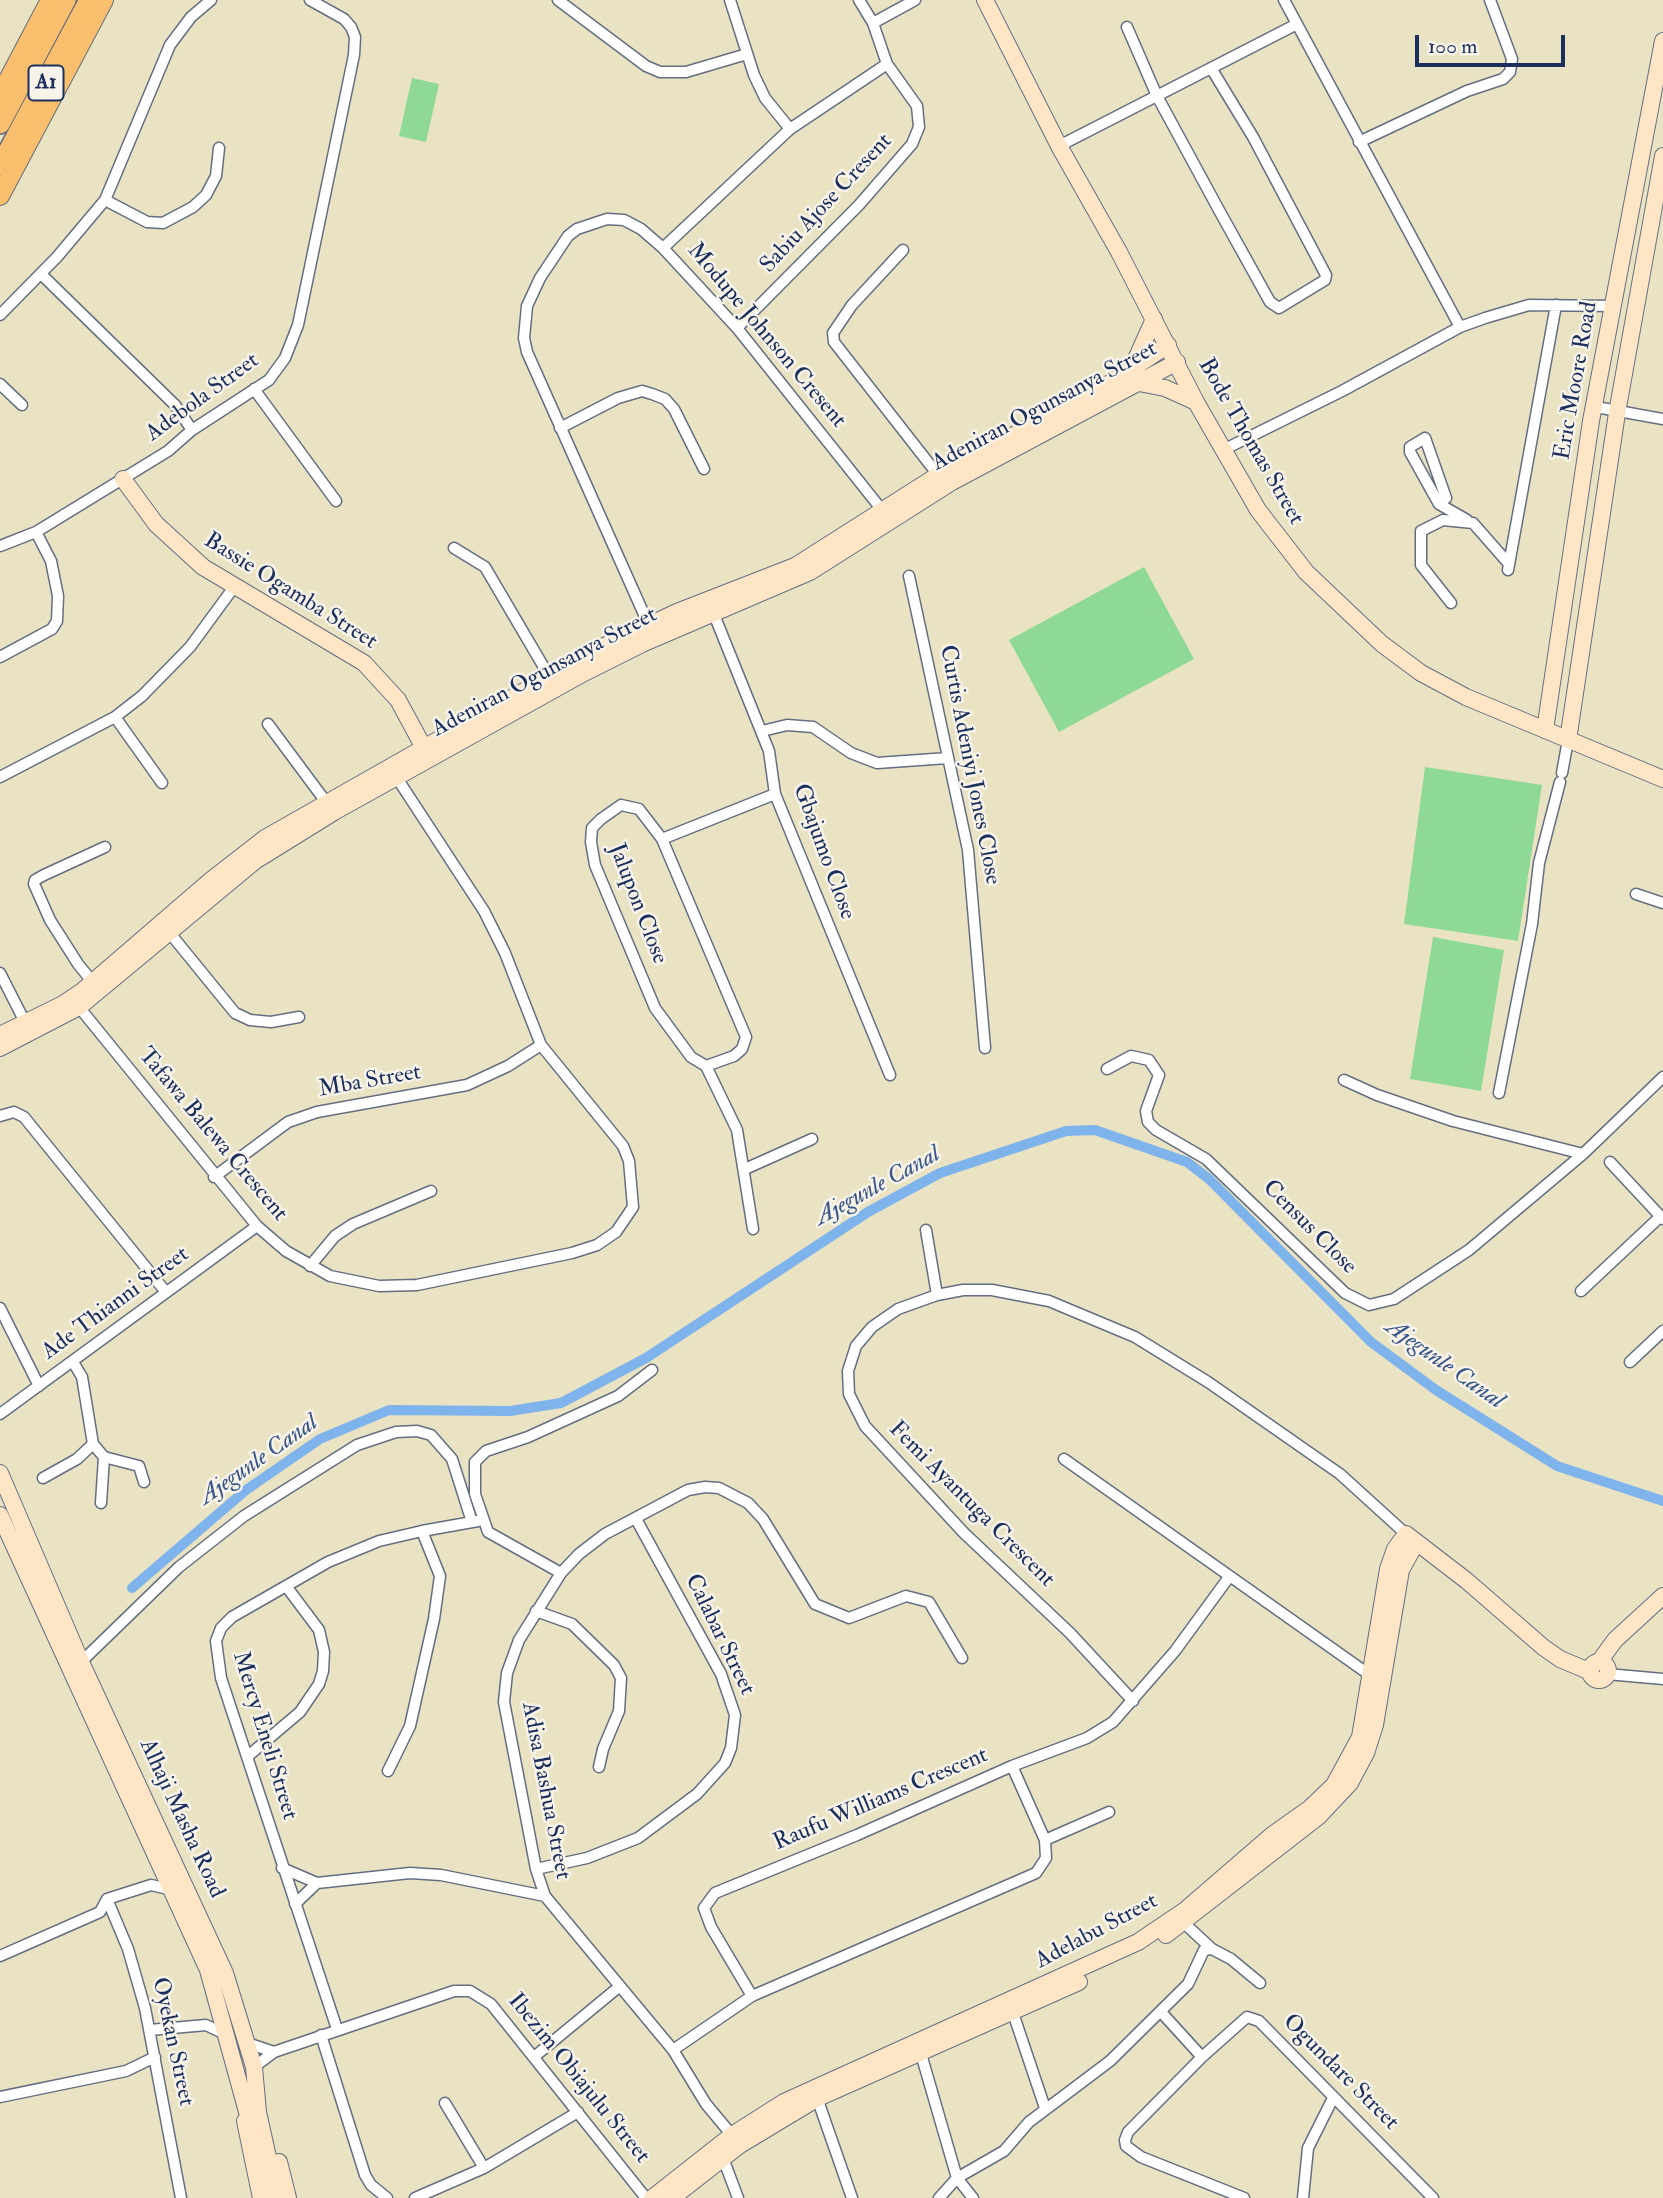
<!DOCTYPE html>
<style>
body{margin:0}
#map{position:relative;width:1663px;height:2198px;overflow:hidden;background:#eae3c3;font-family:"IM FELL Double Pica",serif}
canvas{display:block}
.scale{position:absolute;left:1415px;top:35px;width:150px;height:32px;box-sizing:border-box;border:4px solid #1b2f5e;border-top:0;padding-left:9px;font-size:21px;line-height:24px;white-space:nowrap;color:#1b2f5e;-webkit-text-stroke:5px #f7f3e8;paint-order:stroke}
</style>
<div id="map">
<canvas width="1663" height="2198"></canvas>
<div class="scale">100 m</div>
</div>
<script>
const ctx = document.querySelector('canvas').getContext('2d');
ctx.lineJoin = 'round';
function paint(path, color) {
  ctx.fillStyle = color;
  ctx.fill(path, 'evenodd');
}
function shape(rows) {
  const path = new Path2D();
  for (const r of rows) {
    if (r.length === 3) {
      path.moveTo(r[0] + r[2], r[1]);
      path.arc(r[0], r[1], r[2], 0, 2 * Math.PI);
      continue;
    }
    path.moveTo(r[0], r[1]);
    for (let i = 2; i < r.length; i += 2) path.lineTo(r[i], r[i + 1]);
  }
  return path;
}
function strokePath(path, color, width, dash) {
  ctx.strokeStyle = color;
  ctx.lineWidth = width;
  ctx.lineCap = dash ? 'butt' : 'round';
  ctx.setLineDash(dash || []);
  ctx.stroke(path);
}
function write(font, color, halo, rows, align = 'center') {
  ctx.font = font + ' "IM FELL Double Pica",serif';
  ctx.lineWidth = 5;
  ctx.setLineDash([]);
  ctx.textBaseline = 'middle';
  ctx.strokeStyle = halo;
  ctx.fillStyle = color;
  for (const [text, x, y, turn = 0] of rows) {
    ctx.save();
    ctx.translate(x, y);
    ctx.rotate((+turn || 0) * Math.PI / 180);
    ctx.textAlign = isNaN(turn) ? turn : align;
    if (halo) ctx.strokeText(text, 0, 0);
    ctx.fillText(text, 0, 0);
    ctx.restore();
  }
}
const green = shape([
 [412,78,439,84,426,142,399,136],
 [1144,567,1194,659,1059,732,1009,640],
 [1425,767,1542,785,1518,941,1404,924],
 [1433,937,1504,950,1481,1091,1410,1079]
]);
const canal = shape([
 [132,1588,246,1490,320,1439,389,1410,510,1411,561,1403,646,1358,868,1212,940,1173,1066,1131,1095,1130,1187,1162,1209,1179,1371,1342,1436,1390,1557,1466,1663,1501]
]);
const street = shape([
 [558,0,646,66,660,72,686,72,747,54],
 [730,0,754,75,765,98,790,129],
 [859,0,873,23],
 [1284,0,1460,327],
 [1127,27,1157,96,1220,212,1270,302,1279,308,1325,280,1326,275,1253,137,1211,68],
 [1359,142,1467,91,1503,79,1510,72,1512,59,1490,0],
 [1059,146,1297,24],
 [105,200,147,222,163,223,193,207,206,195,216,176,219,148],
 [663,248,790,129,887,64,873,23,915,0],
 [903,250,852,305,833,333,834,342,938,475],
 [41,274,175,405,192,430],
 [0,315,57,257,105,200,170,45,191,17,211,0],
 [737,328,859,205,912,144,919,127,917,106,887,64],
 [0,384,22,405],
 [254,389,336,501],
 [1596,407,1663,419],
 [560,428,618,398,642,391,652,394,665,399,674,409,704,469],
 [1425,438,1446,498,1439,504,1410,452,1410,447,1425,438],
 [1223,450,1342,391,1460,327,1485,318,1529,305,1613,306],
 [1439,504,1467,520],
 [0,546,36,532,168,451,192,430,269,380,285,358,298,325,354,55,355,37,351,27,344,19,310,0],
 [454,548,485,567,549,676],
 [1508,570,1556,305],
 [909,576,968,850,985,1048],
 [1451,603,1421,565,1421,531,1443,520,1473,523,1509,564],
 [711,607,769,751,775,794,890,1075],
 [651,630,527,352,524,338,527,306,540,278,568,236,577,229,607,219,624,220,641,229,663,248,737,328,882,510],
 [0,657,52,629,57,621,58,596,51,561,36,532],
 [115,717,162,783],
 [268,724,329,806],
 [762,731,787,725,813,727,851,753,877,763,948,758],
 [1562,773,1568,740],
 [0,777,115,717,142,696,190,647,234,587],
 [621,805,639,809,662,839,746,1037,742,1049,734,1056,706,1066,691,1057,655,1008,595,865,591,842,592,828,601,819,621,805],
 [662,839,775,794],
 [1636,894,1663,903],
 [169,932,235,1013,250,1020,271,1022,299,1017],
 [0,973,28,1028],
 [95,985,78,964,50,920,34,884,35,880,44,875,105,847],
 [79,1007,257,1226,286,1251,330,1276,379,1286,417,1285,572,1253,597,1245,616,1232,633,1207,629,1161,623,1146,541,1045,505,953,484,911,393,772],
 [706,1066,737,1130,753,1229],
 [1107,1069,1131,1056,1149,1060,1159,1075,1146,1111,1148,1122,1156,1130,1206,1159,1345,1293,1369,1305,1394,1299,1469,1250,1583,1154,1663,1077],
 [1344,1080,1377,1095,1453,1121,1583,1154],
 [1499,1093,1532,924,1539,863,1560,782],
 [0,1116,14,1112,24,1117,165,1291],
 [1610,1162,1663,1219],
 [745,1169,812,1139],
 [214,1177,288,1122,317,1112,467,1085,508,1066,541,1045],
 [926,1230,937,1295],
 [310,1266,335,1236,353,1224,431,1191],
 [1581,1291,1661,1216],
 [0,1308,39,1386],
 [1630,1362,1663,1331],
 [0,1414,257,1226],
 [93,1444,104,1457,139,1466,144,1482],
 [1064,1459,1374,1678],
 [43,1478,77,1459,93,1444,82,1377,73,1362],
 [101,1503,104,1457],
 [422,1531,478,1521],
 [561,1573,488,1532,475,1494,475,1462,486,1451,528,1437,618,1396,652,1370],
 [536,1611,572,1624,614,1665,621,1678,619,1711,603,1749,599,1767],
 [81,1662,179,1567,244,1516,357,1445,396,1432,417,1431,431,1435,452,1459,472,1522],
 [1607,1674,1663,1679],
 [1133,1701,1070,1633,964,1533,865,1426,849,1394,848,1371,856,1346,872,1327,898,1309,937,1295,963,1290,992,1290,1049,1301,1135,1337,1208,1382,1340,1474,1406,1534],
 [248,1756,300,1712,319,1684,323,1671,324,1652,319,1630,286,1586],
 [1012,1766,1087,1738,1113,1722,1175,1651,1229,1577],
 [1045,1840,1109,1812],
 [282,1868,317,1883,410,1873,441,1875,545,1896],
 [536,1869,587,1858,638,1838,697,1794,725,1763,731,1748,735,1715,721,1674,636,1519],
 [107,1899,128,1949,145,2008,181,2198],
 [295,1904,317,1883],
 [1212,1949,1231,1959,1260,1983],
 [0,1956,100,1912,107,1899,151,1885,173,1890],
 [1011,2007,1045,2108],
 [1161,2012,1202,2057],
 [337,2029,221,1678,216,1641,221,1628,232,1617,328,1562,379,1541,422,1531,440,1576,434,1619,410,1726,388,1771],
 [150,2030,206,2025,227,2035],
 [321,2035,365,2175,371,2185,387,2198],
 [247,2043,274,2052],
 [919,2047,957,2178,973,2198],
 [673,2050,752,1996,1036,1873,1046,1858,1045,1840,1012,1766,857,1835,715,1893,704,1908,711,1927,752,1996],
 [534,2057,620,1986],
 [254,2067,274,2052,454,1991,470,1991,491,2004,646,2198],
 [816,2095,852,2198],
 [0,2097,126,2071,155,2057],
 [445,2103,484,2168],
 [736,2140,706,2104,673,2050,545,1896,536,1869,504,1702,507,1673,519,1640,561,1573,579,1554,605,1534,688,1490,705,1487,719,1488,748,1503,763,1519,815,1604,849,1618,906,1596,929,1602,962,1658],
 [723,2158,738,2198],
 [415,2198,484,2168,578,2112],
 [939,2198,957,2178,1004,2151,1029,2122,1110,2061,1188,1984,1204,1950,1212,1949,1185,1924,1184,1916],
 [1244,2198,1141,2157,1126,2146,1125,2140,1128,2132,1202,2057,1247,2017,1259,2021,1433,2198],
 [1303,2198,1308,2148,1333,2098]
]);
const secondary = shape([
 [985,0,1059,146,1119,252,1196,402,1258,510,1306,572,1382,644,1421,673,1466,697,1663,779],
 [1132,368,1154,319],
 [1139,383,1165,388,1196,402],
 [123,479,156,524,203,567,364,663,398,700,424,748],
 [1545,730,1591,421,1663,41],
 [1568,740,1617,413,1663,156],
 [0,1035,63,1004,81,992,211,880,265,838,598,649,677,612,795,566,938,475,1101,389,1168,345],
 [0,1048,79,1007,255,861,334,812,584,673,642,644,810,572,952,482,1177,362],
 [0,1473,81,1662,225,1973,254,2067,258,2112,277,2198],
 [0,1515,208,1970,252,2130],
 [1599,1662,1615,1640,1663,1596],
 [1599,1671,9],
 [1166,1935,1318,1817,1350,1783,1366,1753,1375,1725,1401,1570,1416,1543],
 [245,2121,261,2198],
 [279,2162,288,2198],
 [652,2198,732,2135,784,2102,1138,1942,1184,1911,1272,1835,1310,1808,1334,1785,1360,1737,1388,1569,1395,1549,1406,1534,1467,1581,1543,1647,1560,1659,1591,1672],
 [672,2198,740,2145,818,2098,1079,1982]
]);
const primary = shape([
 [0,95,50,0],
 [0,196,104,0]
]);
const highway = shape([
 [0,124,66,0],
 [0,166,89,0]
]);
const shields = [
 [46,83,35]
];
const shieldNames = [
 ["A1",46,83]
];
const streetNames = [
 ["Sabiu Ajose Cresent",827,204,-47],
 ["Modupe Johnson Cresent",766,336,50],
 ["Eric Moore Road",1577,381,-80],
 ["Adebola Street",203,398,-36],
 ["Adeniran Ogunsanya Street",1045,407,-28],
 ["Bode Thomas Street",1250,442,60],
 ["Bassie Ogamba Street",290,592,32],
 ["Adeniran Ogunsanya Street",545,673,-28],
 ["Curtis Adeniyi Jones Close",969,765,79],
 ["Gbajumo Close",823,852,70],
 ["Jalupon Close",637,904,69],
 ["Mba Street",370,1082,-10],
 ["Tafawa Balewa Crescent",212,1135,50],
 ["Census Close",1309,1228,45],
 ["Ade Thianni Street",116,1304,-36],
 ["Femi Ayantuga Crescent",971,1505,45],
 ["Calabar Street",719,1635,64],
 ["Mercy Eneli Street",264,1736,73],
 ["Adisa Bashua Street",545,1791,79],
 ["Raufu Williams Crescent",881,1800,-23],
 ["Alhaji Masha Road",181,1819,65],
 ["Adelabu Street",1097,1932,-28],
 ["Oyekan Street",172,2042,78],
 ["Ogundare Street",1340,2073,45],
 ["Ibezim Obiajulu Street",578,2079,51]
];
const waterNames = [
 ["Ajegunle Canal",878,1187,-29],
 ["Ajegunle Canal",1444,1365,35],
 ["Ajegunle Canal",259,1461,-35]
];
paint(green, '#8ed996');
strokePath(canal, '#7fb3ec', 10);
strokePath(street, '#636e81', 13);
strokePath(secondary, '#636e81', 18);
strokePath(primary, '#636e81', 20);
strokePath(highway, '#636e81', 22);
strokePath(street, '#fff', 10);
strokePath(secondary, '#fde5c5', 16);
strokePath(primary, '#f9bf6d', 18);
strokePath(highway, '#f9bf6d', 19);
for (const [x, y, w] of shields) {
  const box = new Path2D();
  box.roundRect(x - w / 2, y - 17.5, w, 35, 5);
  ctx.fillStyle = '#f7f3e8';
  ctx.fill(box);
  strokePath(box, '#1b2f5e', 2);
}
write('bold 21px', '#1b2f5e', null, shieldNames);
write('23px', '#1b2f5e', '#f7f3e8', streetNames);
write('italic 24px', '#395789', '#f7f3e8', waterNames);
</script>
